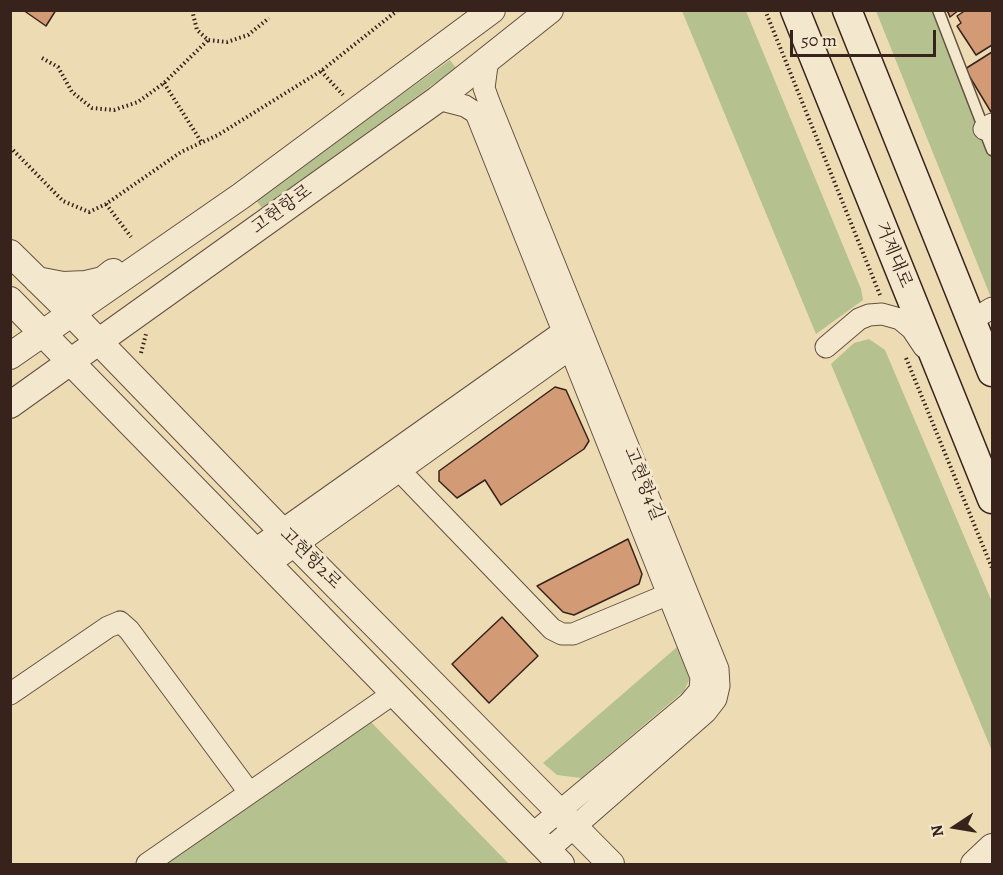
<!DOCTYPE html>
<meta charset="utf-8">
<style>
body{margin:0}
#map{position:relative;width:1003px;height:875px;overflow:hidden;background:#eddcb3;font-family:Alegreya,serif}
canvas{display:block}
.frame{position:absolute;inset:0;border:12px solid #38231c;pointer-events:none}
.north{position:absolute;left:925px;top:797px;width:60px;height:60px;-webkit-text-stroke:4px #f3e8ce;paint-order:stroke;rotate:258deg;font-size:16px;font-weight:700;line-height:24px;text-align:center;color:#38231c}
.north::after{content:'';display:block;margin:auto;width:21px;height:27px;background:#38231c;clip-path:polygon(50% 0,100% 100%,50% 72%,0 100%)}
.scale{position:absolute;left:790px;top:30px;width:146px;height:27px;box-sizing:border-box;border:3px solid #38231c;border-top:0;padding-left:8px;font-size:18px;line-height:21px;white-space:nowrap;color:#38231c;-webkit-text-stroke:4px #f3e8ce;paint-order:stroke}
</style>
<div id="map">
<canvas width="1003" height="875"></canvas>
<div class="frame"></div>
<div class="north">N</div>
<div class="scale">50 m</div>
</div>
<script>
const ctx = document.querySelector('canvas').getContext('2d');
ctx.lineJoin = 'round';
function paint(path, color) {
  ctx.fillStyle = color;
  ctx.fill(path, 'evenodd');
}
function shape(rows) {
  const path = new Path2D();
  for (const r of rows) {
    path.moveTo(r[0], r[1]);
    for (let i = 2; i < r.length; i += 2) path.lineTo(r[i], r[i + 1]);
  }
  return path;
}
function strokePath(path, color, width, dash) {
  ctx.strokeStyle = color;
  ctx.lineWidth = width;
  ctx.lineCap = dash ? 'butt' : 'round';
  ctx.setLineDash(dash || []);
  ctx.stroke(path);
}
function write(font, color, halo, rows, align = 'center') {
  ctx.font = font + ' Alegreya,"Noto Serif KR",serif';
  ctx.lineWidth = 6;
  ctx.setLineDash([]);
  ctx.textBaseline = 'middle';
  ctx.strokeStyle = halo;
  ctx.fillStyle = color;
  for (const [text, x, y, turn = 0] of rows) {
    ctx.save();
    ctx.translate(x, y);
    ctx.rotate((+turn || 0) * Math.PI / 180);
    ctx.textAlign = isNaN(turn) ? turn : align;
    if (halo) ctx.strokeText(text, 0, 0);
    ctx.fillText(text, 0, 0);
    ctx.restore();
  }
}
const green = shape([
 [682,11,746,11,861,289,863,300,816,334],
 [876,11,938,11,992,150,992,300],
 [450,60,456,68,262,208,255,199],
 [869,339,885,350,992,602,992,751,831,364,854,343],
 [677,647,691,676,684,691,581,778,557,775,543,763],
 [370,721,509,864,166,864]
]);
const building = shape([
 [23,10,56,10,46,26,23,10],
 [947,10,959,10,950,17,947,10],
 [966,10,992,10,992,45,976,55,957,26,961,23,957,16,966,10],
 [992,52,992,111,991,112,965,69,992,52],
 [555,387,566,390,589,441,584,449,501,505,485,480,457,498,439,481,439,471,555,387],
 [628,539,642,574,639,584,574,615,563,612,537,586,628,539],
 [502,617,538,656,489,703,452,664,502,617]
]);
const path = shape([
 [192,10,197,30,208,40,227,42,248,35,269,18],
 [765,10,880,295],
 [42,58,58,67,72,92,92,108,114,110,138,102,164,83,208,40],
 [321,71,343,95],
 [164,83,202,143],
 [10,147,63,201,89,212,106,204,181,152,218,135,321,71,398,10],
 [106,204,131,237],
 [141,353,146,334],
 [906,358,992,568]
]);
const service = shape([
 [938,10,992,150]
]);
const minor = shape([
 [488,58,484,88,489,102,718,669,719,686,716,699,706,712,547,851],
 [438,99,465,106,476,113,701,677,700,690,689,703,531,835],
 [984,129,992,124],
 [972,320,992,308],
 [826,347,859,319,869,315,882,314,900,319,912,329,924,347],
 [399,470,552,629,562,634,573,634,669,594],
 [254,550,572,325],
 [268,565,580,342],
 [10,694,108,627,120,622,129,630,249,792],
 [147,864,394,693]
]);
const tertiary = shape([
 [10,253,71,313,282,531,611,864],
 [37,280,63,285,86,284,103,280,113,272],
 [10,300,561,864],
 [10,356,241,196,492,10],
 [10,405,438,99,550,10],
 [974,864,992,847]
]);
const secondary = shape([
 [795,10,992,499],
 [847,10,992,372]
]);
const streetNames = [
 ["고현항로",282,210,-36],
 ["거제대로",893,255,68],
 ["고현항4길",643,484,68],
 ["고현항2로",310,559,45]
];
paint(green, '#b5c18f');
paint(building, '#d39a76');
strokePath(building, '#38231c', 1.5);
strokePath(service, '#655142', 13);
strokePath(minor, '#655142', 23);
strokePath(tertiary, '#655142', 28);
strokePath(secondary, '#38231c', 31);
strokePath(path, '#38231c', 4, [1.5, 3]);
strokePath(service, '#f3e8ce', 10);
strokePath(minor, '#f3e8ce', 21);
strokePath(tertiary, '#f3e8ce', 26);
strokePath(secondary, '#f3e8ce', 28);
write('18px', '#38231c', '#f3e8ce', streetNames);
</script>
